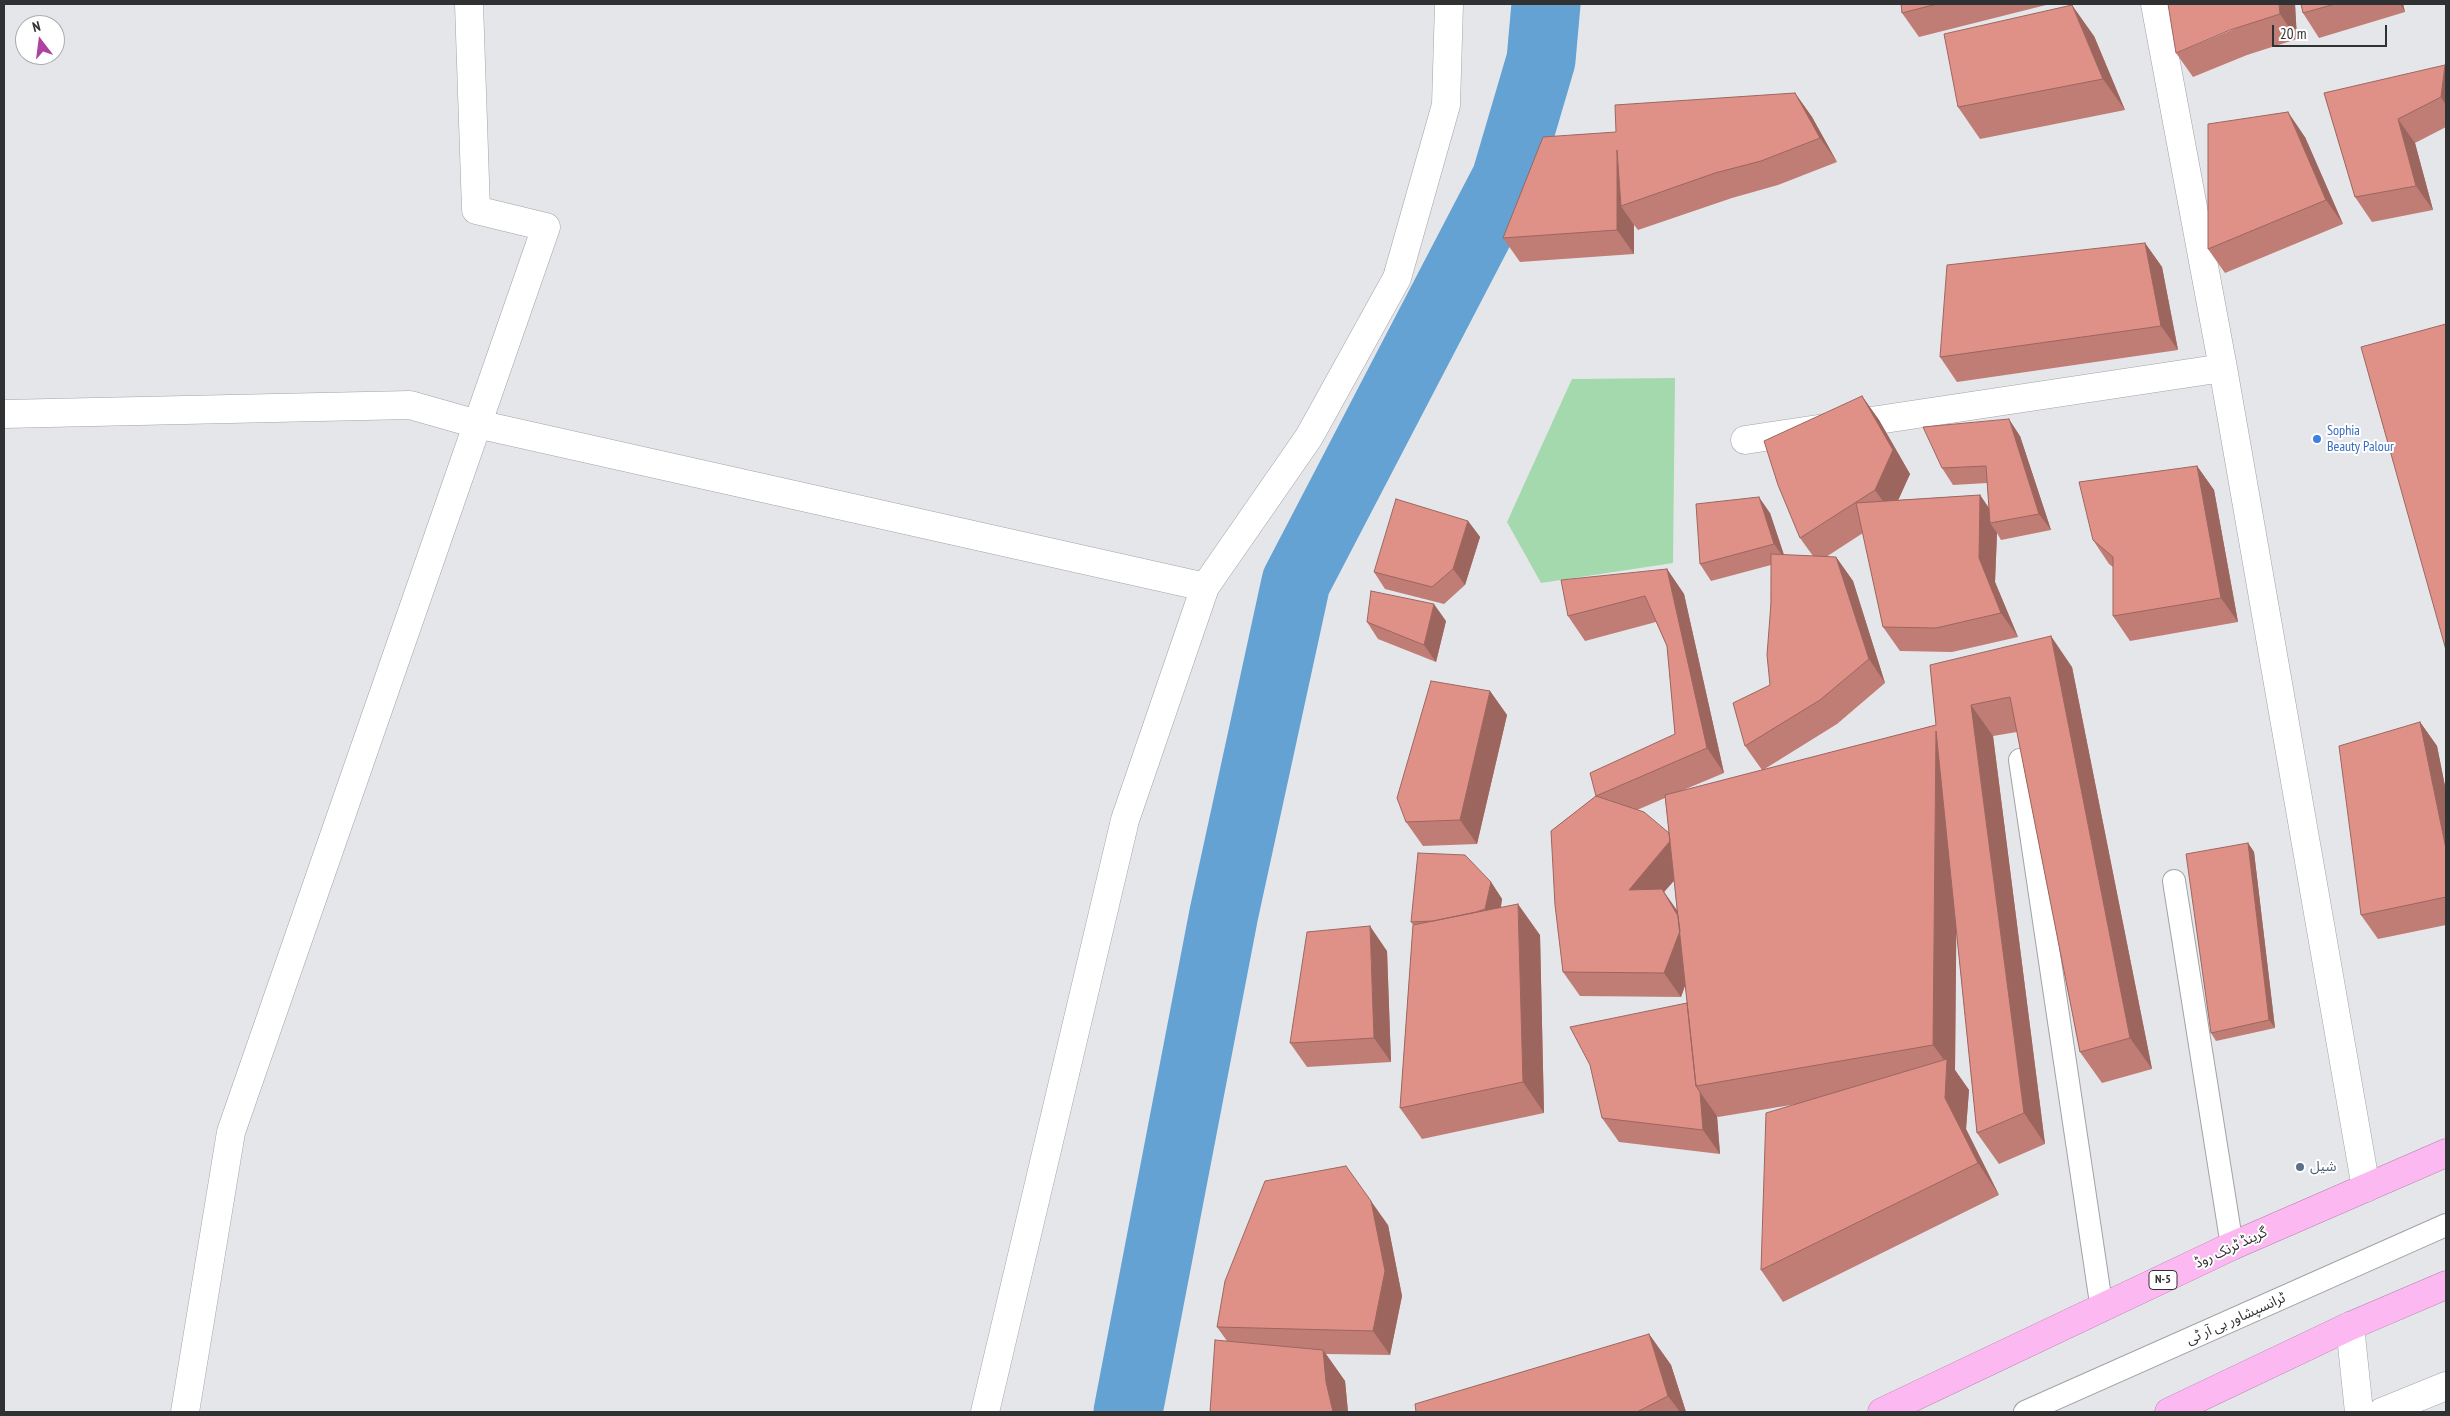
<!DOCTYPE html>
<meta charset="utf-8">
<style>
body{margin:0}
#map{position:relative;width:2450px;height:1416px;overflow:hidden;background:#e5e6ea;font-family:"PT Sans Narrow",sans-serif}
canvas{display:block}
.frame{position:absolute;inset:0;border:5px solid #303132;pointer-events:none}
.north{position:absolute;left:15px;top:15px;width:50px;height:50px;box-sizing:border-box;background:#fff;border:1px solid #acadad;border-radius:50%;rotate:345deg;font-size:14px;font-weight:700;line-height:20px;text-align:center;color:#303132}
.north::after{content:'';display:block;margin:auto;width:18px;height:22px;background:#ae42a1;clip-path:polygon(50% 0,100% 100%,50% 72%,0 100%)}
.scale{position:absolute;left:2272px;top:25px;width:115px;height:22px;box-sizing:border-box;border:2px solid #303132;border-top:0;padding-left:6px;font-size:15px;line-height:18px;white-space:nowrap;color:#303132;-webkit-text-stroke:4px #fff;paint-order:stroke}
</style>
<div id="map">
<canvas width="2450" height="1416"></canvas>
<div class="frame"></div>
<div class="north">N</div>
<div class="scale">20 m</div>
</div>
<script>
const ctx = document.querySelector('canvas').getContext('2d');
ctx.lineJoin = 'round';
function paint(path, color) {
  ctx.fillStyle = color;
  ctx.fill(path, 'evenodd');
}
function shape(rows) {
  const path = new Path2D();
  for (const r of rows) {
    path.moveTo(r[0], r[1]);
    for (let i = 2; i < r.length; i += 2) path.lineTo(r[i], r[i + 1]);
  }
  return path;
}
function strokePath(path, color, width, dash) {
  ctx.strokeStyle = color;
  ctx.lineWidth = width;
  ctx.lineCap = dash ? 'butt' : 'round';
  ctx.setLineDash(dash || []);
  ctx.stroke(path);
}
function write(font, color, halo, rows, align = 'center') {
  ctx.font = font + ' "PT Sans Narrow","Noto Sans Arabic",sans-serif';
  ctx.lineWidth = 4;
  ctx.setLineDash([]);
  ctx.textBaseline = 'middle';
  ctx.strokeStyle = halo;
  ctx.fillStyle = color;
  for (const [text, x, y, turn = 0] of rows) {
    ctx.save();
    ctx.translate(x, y);
    ctx.rotate((+turn || 0) * Math.PI / 180);
    ctx.textAlign = isNaN(turn) ? turn : align;
    if (halo) ctx.strokeText(text, 0, 0);
    ctx.fillText(text, 0, 0);
    ctx.restore();
  }
}
const green = shape([
 [1675,378,1673,563,1541,583,1507,522,1572,379]
]);
const river = shape([
 [1128,1412,1224,913,1296,582,1506,179,1541,60,1546,4]
]);
const service = shape([
 [2020,760,2102,1310],
 [2174,881,2232,1246],
 [2025,1412,2446,1225]
]);
const minor = shape([
 [2155,4,2223,368,2366,1188],
 [4,414,410,405,477,424,1205,587],
 [1745,440,2223,368],
 [2350,1326,2359,1412],
 [185,1412,231,1132,546,227,476,210,469,4],
 [985,1412,1125,820,1205,587,1309,437,1397,278,1446,105,1449,4],
 [2382,1412,2446,1386]
]);
const trunk = shape([
 [1882,1412,2232,1246,2446,1153],
 [2169,1412,2350,1326,2446,1285]
]);
const wall = shape([
 [1901,4,2050,4,1919,37,1902,13],
 [2295,4,2297,39,2247,55,2193,77,2176,53],
 [2301,4,2403,4,2405,12,2319,38,2303,13],
 [2094,36,2125,110,1980,139,1958,107],
 [2446,67,2446,127,2415,143,2433,210,2372,222,2355,197,2324,93],
 [1795,93,1812,117,1837,162,1778,185,1732,198,1638,230,1634,225,1634,254,1520,262,1503,238,1616,132],
 [2305,137,2343,224,2225,273,2208,249],
 [2145,243,2162,267,2178,350,1957,382,1940,357],
 [1862,396,1879,420,1910,474,1898,500,1980,495,1989,508,1987,483,1953,485,1942,468,2020,436,2051,530,2001,540,1997,533,1995,582,2018,637,1952,652,1900,651,1883,627,1863,533,1826,557,1836,557,1853,581,1885,683,1837,724,1763,770,1936,725,1930,665,2072,667,2152,1069,2102,1083,2080,1052,2017,732,1993,736,2045,1144,1999,1164,1977,1133,1956,928,1955,1070,1969,1090,1966,1129,1999,1195,1783,1302,1761,1270,1797,1104,1718,1117,1717,1116,1720,1154,1619,1142,1602,1118,1687,1003,1685,985,1681,997,1580,996,1563,972,1551,831,1675,734,1667,646,1656,622,1585,641,1568,616,1667,569,1684,594,1724,773,1681,791,1762,770,1745,746,1770,685,1771,565,1711,581,1700,564,1770,513,1784,555,1813,556,1800,538],
 [1665,798,1669,833,1637,810],
 [1674,881,1677,911,1664,892],
 [2197,466,2214,490,2238,622,2130,641,2113,616,2113,567,2109,564,2093,540],
 [1468,521,1480,537,1465,585,1444,604,1385,589,1374,572],
 [1446,621,1436,662,1378,639,1367,622],
 [1490,691,1507,715,1477,844,1423,846,1406,822],
 [2420,722,2437,746,2446,791,2446,925,2378,939,2361,915],
 [2248,843,2254,852,2275,1028,2216,1041,2211,1033],
 [1491,882,1502,899,1501,908,1540,935,1544,1113,1422,1139,1400,1108,1413,925,1411,922],
 [1387,951,1391,1062,1307,1067,1290,1043],
 [1388,1225,1402,1296,1390,1355,1326,1354,1345,1381,1348,1412,1210,1412,1227,1341,1217,1327],
 [1649,1334,1671,1365,1686,1412,1416,1412]
]);
const shadedWall = shape([
 [2279,4,2295,4,2297,39,2280,14],
 [2400,4,2403,4,2405,12],
 [2072,5,2094,36,2125,110,2103,79],
 [2445,65,2446,67,2446,105,2441,97],
 [1795,93,1812,117,1837,162,1820,138],
 [2288,112,2305,137,2343,224,2326,200],
 [2398,119,2415,143,2433,210,2416,186],
 [1617,150,1621,206,1634,225,1634,254,1617,230],
 [2145,243,2162,267,2178,350,2161,326],
 [1862,396,1879,420,1910,474,1892,514,1875,490],
 [2009,419,2020,436,2051,530,2039,514],
 [2197,466,2214,490,2238,622,2221,598],
 [1980,495,1997,520,1990,523,1997,533,1995,582,2018,637,2001,613,1979,558],
 [1759,497,1770,513,1786,561,1774,544],
 [1468,521,1480,537,1465,585,1453,569],
 [1836,557,1853,581,1885,683,1869,659],
 [1667,569,1684,594,1724,773,1707,748],
 [1434,604,1446,621,1436,662,1424,645],
 [2051,636,2072,667,2152,1069,2130,1038],
 [1490,691,1507,715,1477,844,1460,820],
 [1971,705,1993,736,2045,1144,2024,1113],
 [2420,722,2437,746,2446,791,2446,849],
 [1936,731,1958,762,1955,1070,1969,1090,1966,1129,1999,1195,1978,1163,1945,1098,1947,1064,1933,1045],
 [1674,837,1691,861,1664,892,1679,913,1699,948,1681,997,1664,973,1629,890],
 [2248,843,2254,852,2275,1028,2269,1020],
 [1491,882,1502,899,1497,926,1485,909],
 [1518,904,1540,935,1544,1113,1523,1082],
 [1370,926,1387,951,1391,1062,1374,1038],
 [1700,1092,1717,1116,1720,1154,1703,1130],
 [1371,1201,1388,1225,1402,1296,1390,1355,1373,1331],
 [1649,1334,1671,1365,1686,1412,1680,1412,1668,1396],
 [1323,1350,1345,1381,1348,1412,1333,1412,1326,1382]
]);
const building = shape([
 [1901,4,1937,4,1902,13,1901,4],
 [2168,4,2279,4,2280,14,2230,30,2176,53,2168,4],
 [2301,4,2335,4,2303,13,2301,4],
 [2072,5,2103,79,1958,107,1944,34,2072,5],
 [2445,65,2441,97,2398,119,2416,186,2355,197,2324,93,2445,65],
 [1795,93,1820,138,1761,161,1715,173,1621,206,1617,150,1617,230,1503,238,1543,137,1616,132,1615,105,1795,93],
 [2288,112,2326,200,2208,249,2208,124,2288,112],
 [2145,243,2161,326,1940,357,1947,265,2145,243],
 [2446,324,2446,650,2361,347,2446,324],
 [1862,396,1893,450,1875,490,1800,538,1778,485,1764,441,1862,396],
 [2009,419,2039,514,1990,523,1986,466,1942,468,1923,427,2009,419],
 [2197,466,2221,598,2113,616,2113,557,2093,540,2079,482,2197,466],
 [1980,495,1979,558,2001,613,1936,628,1883,627,1856,503,1980,495],
 [1759,497,1774,544,1700,564,1696,504,1759,497],
 [1396,499,1468,521,1453,569,1432,587,1374,572,1396,499],
 [1771,554,1836,557,1869,659,1820,700,1745,746,1733,703,1770,685,1767,655,1771,603,1771,554],
 [1667,569,1707,748,1596,796,1644,812,1669,833,1670,841,1629,890,1662,889,1678,916,1680,931,1664,973,1563,972,1555,905,1551,831,1596,796,1590,773,1675,734,1667,646,1645,596,1568,616,1561,580,1667,569],
 [1371,591,1434,604,1424,645,1367,622,1371,591],
 [2051,636,2130,1038,2080,1052,2010,697,1971,705,2024,1113,1977,1133,1936,731,1933,1045,1696,1086,1665,795,1936,725,1930,665,2051,636],
 [1431,681,1490,691,1460,820,1406,822,1397,798,1431,681],
 [2420,722,2446,849,2446,897,2361,915,2339,746,2420,722],
 [2248,843,2269,1020,2211,1033,2186,854,2248,843],
 [1418,853,1465,855,1491,882,1485,909,1476,912,1433,921,1411,922,1418,853],
 [1518,904,1523,1082,1400,1108,1413,925,1518,904],
 [1370,926,1374,1038,1290,1043,1307,932,1370,926],
 [1687,1003,1696,1086,1700,1092,1703,1130,1602,1118,1590,1065,1570,1027,1687,1003],
 [1947,1059,1945,1098,1978,1163,1761,1270,1766,1113,1947,1059],
 [1346,1166,1371,1201,1385,1271,1373,1331,1217,1327,1225,1281,1265,1181,1346,1166],
 [1649,1334,1668,1396,1637,1412,1416,1412,1415,1404,1649,1334],
 [1215,1340,1323,1350,1326,1382,1333,1412,1210,1412,1215,1340]
]);
const markers = [
 [2317,439,5,"#3f7fe0"],
 [2300,1167,5,"#5c6f8a"]
];
const shields = [
 [2163,1280,28]
];
const shieldNames = [
 ["N-5",2163,1280]
];
const shopNames = [
 ["Sophia",2327,431],
 ["Beauty Palour",2327,447]
];
const serviceNames = [
 ["شیل",2310,1167]
];
const streetNames = [
 ["گرینڈ ٹرنک روڈ",2231,1248,-25],
 ["ٹرانسپشاور بی آر ٹی",2236,1319,-24]
];
paint(green, '#a4d9ad');
strokePath(river, '#63a2d3', 69);
strokePath(service, '#a2a3a6', 24);
strokePath(minor, '#a2a3a6', 29);
strokePath(trunk, '#b47dab', 29);
strokePath(service, '#fff', 22);
strokePath(minor, '#fff', 28);
strokePath(trunk, '#fcb8f0', 28);
paint(wall, '#c07d75');
paint(shadedWall, '#9c665f');
paint(building, '#df9188');
strokePath(building, '#9c665f', 1);
for (const [x, y, r, color] of markers) {
  const dot = new Path2D();
  dot.arc(x, y, r, 0, 2 * Math.PI);
  ctx.fillStyle = color;
  ctx.fill(dot);
  strokePath(dot, '#fff', 2);
}
for (const [x, y, w] of shields) {
  const box = new Path2D();
  box.roundRect(x - w / 2, y - 9.5, w, 19, 4);
  ctx.fillStyle = '#fff';
  ctx.fill(box);
  strokePath(box, '#303132', 1);
}
write('bold 12px', '#303132', null, shieldNames);
write('14px', '#366cbe', '#fff', shopNames, 'left');
write('14px', '#4e5e75', '#fff', serviceNames, 'left');
write('14px', '#303132', '#fff', streetNames);
</script>
